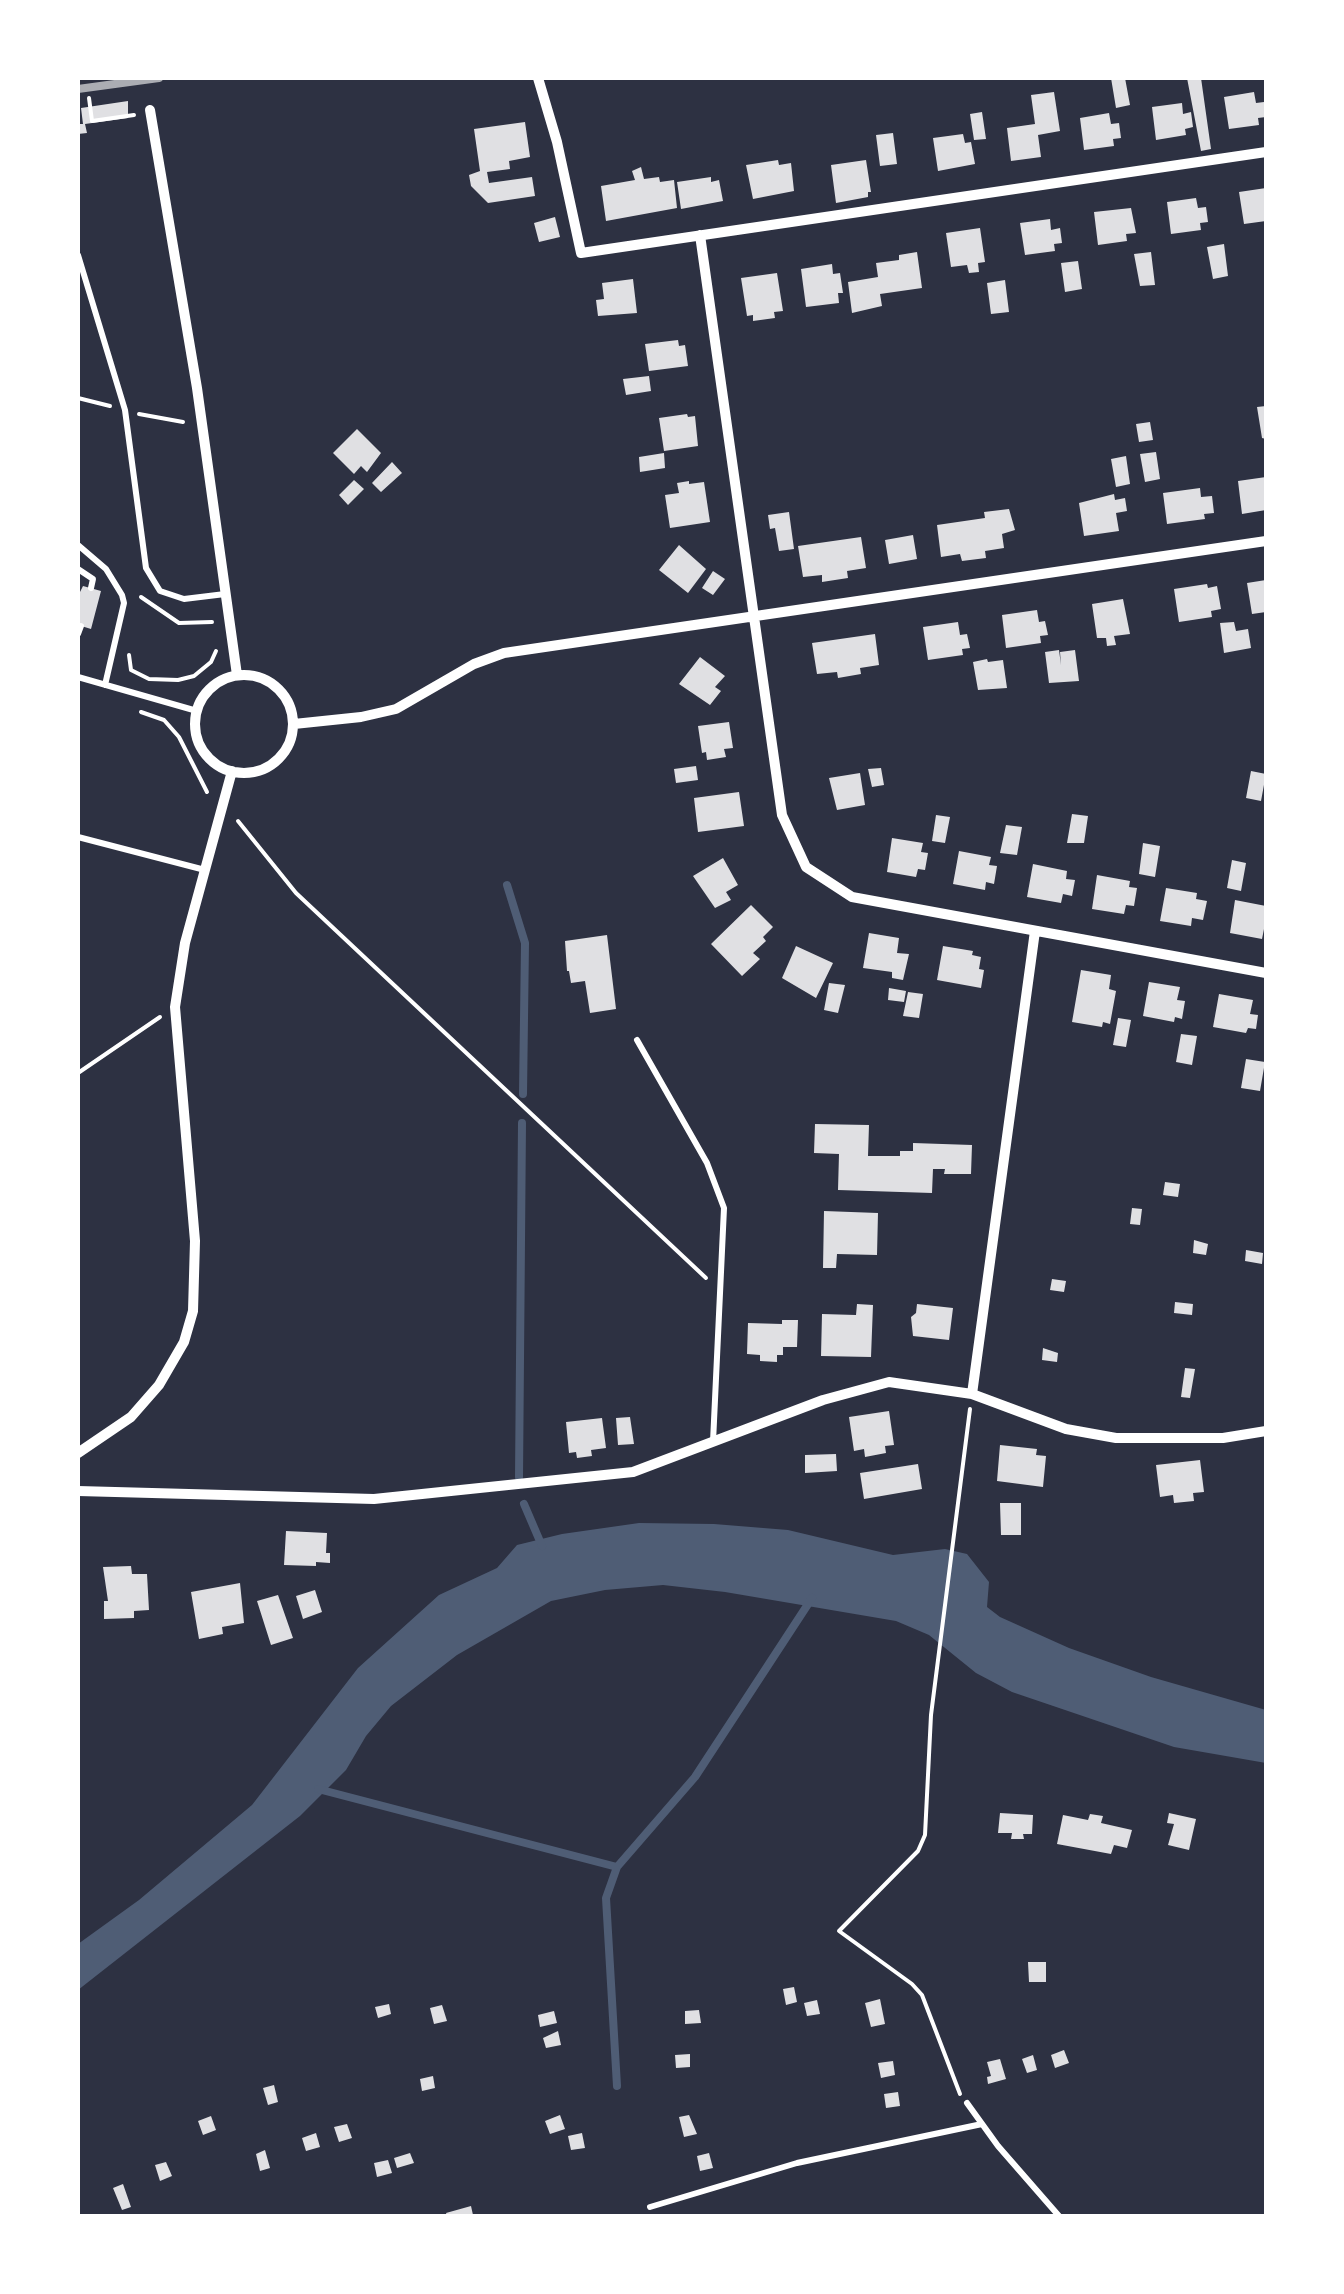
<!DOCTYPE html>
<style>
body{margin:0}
#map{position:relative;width:1344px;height:2294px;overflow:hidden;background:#2d3142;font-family:Montserrat,sans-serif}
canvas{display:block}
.frame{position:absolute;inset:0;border:80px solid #fff;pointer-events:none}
</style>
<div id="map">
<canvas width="1344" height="2294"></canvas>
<div class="frame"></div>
</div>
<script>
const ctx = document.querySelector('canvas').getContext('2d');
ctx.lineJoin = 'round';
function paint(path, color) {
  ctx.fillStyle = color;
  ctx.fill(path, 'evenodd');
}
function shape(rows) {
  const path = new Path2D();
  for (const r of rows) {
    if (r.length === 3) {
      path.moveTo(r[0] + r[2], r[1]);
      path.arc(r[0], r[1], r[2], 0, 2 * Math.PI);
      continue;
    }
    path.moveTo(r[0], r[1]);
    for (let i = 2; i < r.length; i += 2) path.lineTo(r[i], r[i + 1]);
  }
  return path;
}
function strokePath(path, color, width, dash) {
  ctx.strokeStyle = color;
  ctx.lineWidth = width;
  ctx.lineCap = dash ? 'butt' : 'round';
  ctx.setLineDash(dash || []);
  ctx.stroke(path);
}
const water = shape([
 [639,1523,714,1524,788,1530,893,1555,945,1549,967,1554,989,1582,987,1607,1000,1617,1069,1648,1151,1677,1266,1710,1266,1763,1174,1747,1012,1692,976,1673,929,1635,896,1621,725,1592,663,1585,605,1590,551,1601,457,1655,391,1706,366,1736,346,1770,300,1816,78,1990,78,1944,139,1900,252,1805,358,1668,439,1595,497,1568,517,1545,562,1534]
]);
const stream = shape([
 [507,885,525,943,523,1094],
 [519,1477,522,1123],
 [524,1504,542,1546],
 [318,1789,617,1867,695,1777,812,1598],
 [617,1867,606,1898,617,2086]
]);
const building = shape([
 [1111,78,1125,78,1130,105,1116,108],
 [1187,78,1201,78,1211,149,1201,151],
 [1054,92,1060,131,1038,135,1041,157,1011,161,1007,128,1035,124,1031,95],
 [1254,92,1256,103,1264,102,1266,117,1258,118,1259,125,1229,129,1224,97],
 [128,101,128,118,85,124,87,133,78,134,78,124,83,124,81,108],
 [1182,103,1183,114,1191,112,1193,127,1185,129,1186,135,1156,140,1152,107],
 [982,112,986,139,974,140,970,114],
 [1109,113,1111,124,1119,123,1121,138,1113,139,1114,146,1084,150,1080,118],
 [525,122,530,157,509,161,510,169,487,172,489,183,532,177,535,196,488,203,471,186,469,175,480,171,474,129],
 [893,133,897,164,880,166,876,135],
 [963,134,965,143,971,142,975,164,938,171,933,138],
 [778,160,779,165,791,163,794,191,753,199,746,165],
 [866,160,871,192,868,192,868,197,836,203,831,165],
 [641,167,644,179,659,177,660,182,674,180,677,208,606,221,601,186,635,180,632,171],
 [711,177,711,182,719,180,723,201,681,209,677,182],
 [1266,188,1266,221,1244,224,1239,192],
 [1196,198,1198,208,1206,207,1208,222,1200,223,1201,230,1171,234,1167,202],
 [1131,208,1136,233,1126,234,1127,241,1098,245,1094,212],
 [555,217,560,237,539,242,534,223],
 [1050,219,1051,230,1060,228,1062,243,1054,244,1055,251,1025,255,1020,223],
 [980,228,985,262,978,263,979,272,969,273,967,265,951,267,946,233],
 [1224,244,1228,276,1213,279,1207,247],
 [917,252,922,288,880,294,882,306,852,313,848,282,878,277,876,263,899,260,899,255],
 [1151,252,1155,285,1140,286,1134,254],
 [1078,261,1082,289,1065,292,1061,263],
 [832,264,833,274,840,273,843,293,838,293,839,303,806,307,801,269],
 [777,273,783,311,774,312,775,318,753,321,753,315,747,316,741,278],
 [633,279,637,313,598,316,596,300,604,299,602,283],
 [1005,280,1009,312,991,314,987,283],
 [678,340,679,346,685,345,688,366,649,371,645,344],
 [649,376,651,391,626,395,623,379],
 [1266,406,1266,439,1262,438,1257,407],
 [687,414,688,417,695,416,698,446,664,451,659,418],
 [1150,422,1153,440,1139,442,1136,424],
 [357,429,381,453,367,472,361,466,354,474,333,453],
 [1156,452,1160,479,1145,482,1140,454],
 [664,453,665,468,640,472,639,457],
 [1126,456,1130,484,1116,487,1111,459],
 [392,462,402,473,381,492,372,483],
 [1266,477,1266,510,1242,514,1238,481],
 [354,480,364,489,348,505,339,495],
 [689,481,689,484,704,482,710,522,670,528,665,495,679,493,677,483],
 [1200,488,1201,497,1212,496,1214,513,1204,514,1205,519,1167,524,1163,493],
 [1114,494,1115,500,1125,498,1127,511,1116,513,1119,531,1084,536,1079,503],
 [1009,509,1015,530,1002,534,1004,548,985,551,986,558,962,561,960,554,941,557,937,525,985,518,984,512],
 [789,512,794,549,779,551,775,528,770,529,768,515],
 [913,535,917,559,889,564,885,540],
 [861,537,866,568,847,571,848,578,822,582,822,575,803,577,798,546],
 [679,545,706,569,688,593,659,570],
 [713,571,725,579,713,595,702,588],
 [1266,580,1266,612,1252,614,1247,583],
 [1207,584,1208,588,1217,586,1221,609,1211,611,1212,617,1179,622,1174,589],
 [83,586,101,591,91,629,78,625,78,596],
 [1123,599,1130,634,1114,636,1116,645,1107,646,1106,638,1097,638,1092,604],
 [1037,610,1039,622,1045,621,1048,635,1040,636,1041,643,1006,648,1002,615],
 [958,622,960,635,967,634,970,648,962,649,963,655,928,660,923,627],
 [1234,622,1236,631,1248,629,1251,648,1224,653,1220,623],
 [875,634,879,665,860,668,861,674,838,678,837,672,817,674,812,643],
 [1059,650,1061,665,1060,652,1075,650,1079,681,1049,683,1045,652],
 [700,657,725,676,715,687,721,691,710,705,679,684],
 [987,659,988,662,1003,660,1007,688,978,690,973,662],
 [729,722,733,748,724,749,726,757,707,760,706,752,702,753,698,726],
 [696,766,698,780,676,783,674,769],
 [881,768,884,785,872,787,868,769],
 [1251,771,1266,774,1261,801,1246,798],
 [860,773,865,805,837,810,829,778],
 [739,792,744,826,698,832,694,798],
 [1072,814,1088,816,1084,843,1067,843],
 [936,815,950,817,945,843,932,841],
 [1006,825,1022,827,1017,855,1000,853],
 [892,838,923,843,921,852,928,853,925,870,918,869,916,877,887,872],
 [1143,843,1160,846,1155,877,1139,874],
 [959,851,991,857,989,865,997,866,994,884,986,882,985,890,953,884],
 [723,858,738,885,726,892,731,900,715,908,693,876],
 [1232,860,1246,863,1241,891,1227,888],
 [1033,864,1067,871,1066,879,1075,880,1072,896,1063,894,1061,903,1027,897],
 [1097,875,1130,881,1129,887,1137,888,1134,906,1126,905,1124,914,1092,909],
 [1166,888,1197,893,1196,899,1207,901,1203,920,1192,918,1191,926,1160,921],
 [1235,900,1266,906,1266,930,1264,929,1262,939,1230,933],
 [751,905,773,927,763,937,766,941,753,953,760,959,742,976,711,944],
 [869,933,899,938,897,953,909,954,903,980,892,978,892,972,863,968],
 [607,935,616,1009,590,1013,585,981,571,983,569,971,567,971,565,941],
 [796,946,833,963,816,998,782,978],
 [943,946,973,951,972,955,981,957,979,969,984,970,981,988,937,980],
 [1081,970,1111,975,1109,989,1116,991,1110,1024,1103,1022,1102,1027,1072,1022],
 [1149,982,1180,987,1177,1000,1185,1001,1182,1019,1175,1017,1174,1022,1143,1016],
 [829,983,845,985,838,1013,824,1010],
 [889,988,906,991,904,1002,888,1000],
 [908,992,923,994,919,1018,903,1016],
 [1219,994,1253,1000,1250,1014,1258,1015,1256,1029,1248,1028,1246,1033,1213,1027],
 [1118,1018,1131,1020,1126,1047,1113,1045],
 [1181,1034,1197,1036,1192,1065,1176,1062],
 [1246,1059,1265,1062,1260,1091,1241,1088],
 [815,1124,869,1125,868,1156,900,1156,900,1151,913,1151,913,1143,972,1145,971,1174,944,1174,945,1169,933,1169,932,1193,838,1190,839,1154,814,1153],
 [1165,1182,1180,1184,1178,1197,1163,1195],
 [1132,1208,1142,1209,1140,1225,1130,1224],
 [824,1211,878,1213,877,1255,837,1254,836,1268,823,1268],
 [1194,1240,1208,1244,1206,1255,1193,1253],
 [1246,1250,1263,1253,1262,1264,1245,1261],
 [1052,1279,1066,1281,1064,1292,1050,1290],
 [1175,1302,1193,1304,1192,1315,1174,1313],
 [857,1304,873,1305,871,1357,821,1356,822,1314,856,1315],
 [917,1304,953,1308,949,1340,913,1336,911,1317,916,1313],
 [782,1320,798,1320,797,1347,783,1347,783,1355,777,1355,777,1362,760,1361,760,1355,747,1354,748,1323,782,1324],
 [1043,1348,1058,1353,1057,1362,1042,1360],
 [1185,1368,1195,1369,1190,1398,1181,1397],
 [889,1411,894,1445,885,1446,886,1453,865,1457,864,1449,854,1451,849,1417],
 [630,1417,634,1444,618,1445,616,1418],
 [602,1418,606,1448,591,1450,592,1456,577,1458,576,1452,569,1453,566,1422],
 [1000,1445,1037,1449,1036,1455,1046,1456,1043,1487,997,1481],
 [836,1454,837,1471,805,1473,805,1455],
 [1200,1460,1204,1492,1193,1493,1194,1501,1174,1503,1173,1495,1160,1497,1156,1465],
 [918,1464,922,1489,864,1499,860,1473],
 [1000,1503,1021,1503,1021,1535,1001,1535],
 [286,1531,327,1533,326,1553,330,1553,330,1563,316,1562,316,1566,284,1565],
 [131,1566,132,1574,147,1574,149,1610,134,1611,134,1618,104,1619,104,1601,108,1601,103,1567],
 [240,1583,244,1623,222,1627,223,1634,199,1639,191,1592],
 [315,1590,322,1612,303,1619,296,1596],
 [278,1595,293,1638,271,1645,257,1601],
 [1000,1813,1033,1815,1032,1834,1023,1834,1024,1839,1011,1839,1012,1833,998,1833],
 [1169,1813,1196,1819,1189,1850,1168,1845,1174,1824,1167,1823],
 [1090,1814,1103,1816,1101,1823,1132,1830,1127,1848,1114,1845,1111,1854,1057,1844,1063,1815,1088,1820],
 [1028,1962,1046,1962,1046,1982,1029,1982],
 [794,1987,797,2002,786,2005,783,1989],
 [880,1999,885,2024,871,2027,865,2003],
 [817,2000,820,2014,807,2016,804,2003],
 [389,2004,391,2014,378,2018,375,2007],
 [442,2005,447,2021,434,2024,430,2008],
 [699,2010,701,2023,685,2024,685,2011],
 [554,2011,557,2023,540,2027,538,2015],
 [558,2031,561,2045,546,2048,543,2038],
 [1064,2050,1069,2063,1055,2068,1051,2055],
 [690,2054,690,2067,676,2068,675,2055],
 [1033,2055,1037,2070,1027,2073,1022,2059],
 [1000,2059,1006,2079,988,2084,987,2077,991,2076,987,2062],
 [893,2061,895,2075,881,2078,878,2063],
 [433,2076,435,2088,422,2091,420,2079],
 [274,2085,278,2102,268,2105,263,2088],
 [898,2092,900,2106,886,2108,884,2094],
 [560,2115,565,2129,550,2134,545,2121],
 [689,2115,697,2134,684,2137,679,2117],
 [211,2116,216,2130,203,2135,198,2121],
 [347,2124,352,2138,339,2142,334,2127],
 [316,2133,320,2147,306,2151,302,2138],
 [582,2133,585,2148,571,2150,568,2136],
 [265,2150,270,2168,260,2171,256,2154],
 [410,2153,414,2163,397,2168,394,2158],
 [709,2153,713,2168,700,2171,697,2156],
 [388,2160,392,2173,377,2177,374,2163],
 [166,2162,172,2176,160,2181,155,2165],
 [123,2184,131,2207,122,2210,113,2188],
 [471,2206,473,2215,447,2216,446,2213]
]);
const path = shape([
 [89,98,92,121,134,115],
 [78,398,110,406],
 [139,414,183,422],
 [141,597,179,623,212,622],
 [129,655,131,670,149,679,178,680,194,676,211,662,216,651],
 [141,712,164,720,179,737,207,792],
 [238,821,296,893,706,1278],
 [78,1073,160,1017],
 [960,2094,922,1995,912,1984,839,1931,918,1851,925,1835,931,1715,970,1409]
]);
const service = shape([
 [78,255,125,410,146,568,160,591,184,599,225,594],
 [78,545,106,569,122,595,124,603,105,685],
 [78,569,93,579,91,588],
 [78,634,81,626],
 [78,677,197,711],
 [78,837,205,870],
 [637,1040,707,1163,724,1208,713,1442],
 [967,2103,998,2146,1059,2216],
 [650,2207,797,2163,982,2124]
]);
const minor = shape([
 [538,78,557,142,581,253,1266,152],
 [150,110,197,388,237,675],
 [700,235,782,815,806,867,852,897,1266,973],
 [244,724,49],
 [294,724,361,717,396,709,474,664,504,653,1266,541],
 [972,1394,1035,931],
 [78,1453,131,1417,159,1385,184,1342,193,1311,195,1241,175,1007,185,943,232,771],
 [78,1491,374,1499,633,1472,823,1400,889,1382,972,1394,1066,1429,1116,1438,1223,1438,1266,1431]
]);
const rail = shape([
 [78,89,159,78]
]);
paint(water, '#4f5d75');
strokePath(stream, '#4f5d75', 8);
paint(building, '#e0e0e3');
strokePath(path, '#fff', 4);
strokePath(service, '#fff', 6);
strokePath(minor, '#fff', 10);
strokePath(rail, '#abadb3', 8);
</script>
